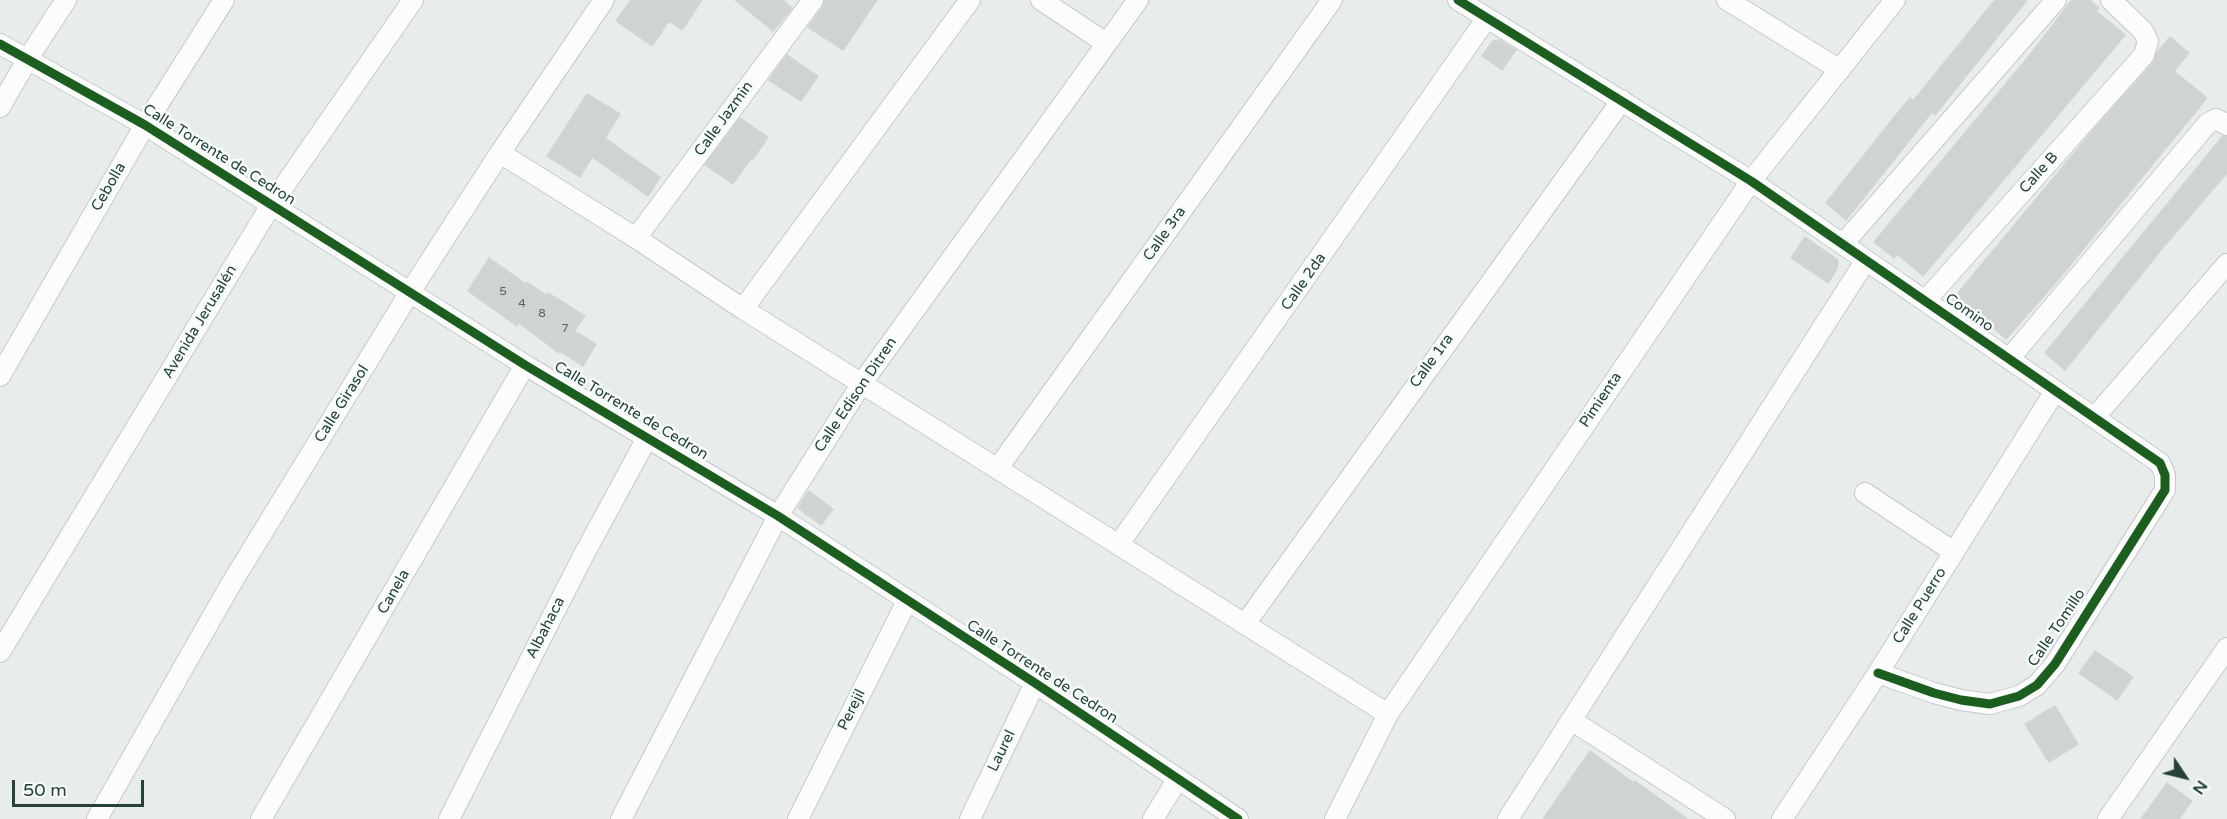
<!DOCTYPE html>
<meta charset="utf-8">
<style>
body{margin:0}
#map{position:relative;width:2227px;height:819px;overflow:hidden;background:#e8edeb;font-family:"Varela Round",sans-serif}
canvas{display:block}
.north{position:absolute;left:2155px;top:747px;width:60px;height:60px;-webkit-text-stroke:4px #f7fbf9;paint-order:stroke;rotate:125deg;font-size:16px;font-weight:700;line-height:24px;text-align:center;color:#24423a}
.north::after{content:'';display:block;margin:auto;width:21px;height:27px;background:#24423a;clip-path:polygon(50% 0,100% 100%,50% 72%,0 100%)}
.scale{position:absolute;left:12px;top:780px;width:132px;height:27px;box-sizing:border-box;border:3px solid #24423a;border-top:0;padding-left:8px;font-size:18px;line-height:21px;white-space:nowrap;color:#24423a;-webkit-text-stroke:4px #f7fbf9;paint-order:stroke}
</style>
<div id="map">
<canvas width="2227" height="819"></canvas>
<div class="north">N</div>
<div class="scale">50 m</div>
</div>
<script>
const ctx = document.querySelector('canvas').getContext('2d');
ctx.lineJoin = 'round';
function paint(path, color) {
  ctx.fillStyle = color;
  ctx.fill(path, 'evenodd');
}
function shape(rows) {
  const path = new Path2D();
  for (const r of rows) {
    path.moveTo(r[0], r[1]);
    for (let i = 2; i < r.length; i += 2) path.lineTo(r[i], r[i + 1]);
  }
  return path;
}
function strokePath(path, color, width, dash) {
  ctx.strokeStyle = color;
  ctx.lineWidth = width;
  ctx.lineCap = dash ? 'butt' : 'round';
  ctx.setLineDash(dash || []);
  ctx.stroke(path);
}
function write(font, color, halo, rows, align = 'center') {
  ctx.font = font + ' "Varela Round",sans-serif';
  ctx.lineWidth = 5;
  ctx.setLineDash([]);
  ctx.textBaseline = 'middle';
  ctx.strokeStyle = halo;
  ctx.fillStyle = color;
  for (const [text, x, y, turn = 0] of rows) {
    ctx.save();
    ctx.translate(x, y);
    ctx.rotate((+turn || 0) * Math.PI / 180);
    ctx.textAlign = isNaN(turn) ? turn : align;
    if (halo) ctx.strokeText(text, 0, 0);
    ctx.fillText(text, 0, 0);
    ctx.restore();
  }
}
const building = shape([
 [631,0,702,0,682,30,669,21,652,46,616,21,631,0],
 [735,0,783,0,792,8,773,31,735,0],
 [825,0,877,0,843,50,808,27,823,7,825,0],
 [1995,0,2027,0,1935,115,1932,112,1846,220,1826,203,1895,116,1910,98,1913,101,1995,0],
 [2072,0,2090,0,2099,8,2096,11,2125,35,1923,276,1897,254,1894,258,1874,242,2029,56,2072,0],
 [2170,37,2189,53,2174,71,2207,98,2058,280,2006,339,1975,313,1972,316,1953,299,2094,129,2153,63,2157,52,2170,37],
 [1499,40,1516,50,1502,70,1482,56,1493,41,1499,40],
 [787,55,818,76,801,101,769,80,787,55],
 [587,94,620,114,605,138,660,177,648,196,592,157,580,177,547,156,587,94],
 [740,118,768,137,753,159,751,158,733,184,705,165,740,118],
 [2223,136,2227,137,2227,173,2161,250,2065,370,2045,353,2223,136],
 [1805,237,1838,260,1837,269,1828,283,1791,258,1805,237],
 [489,258,526,284,527,282,546,295,548,293,585,316,574,331,596,344,583,366,560,351,559,353,519,323,517,326,468,291,489,258],
 [809,491,833,509,821,525,798,508,809,491],
 [2095,651,2133,677,2117,700,2079,673,2095,651],
 [2055,706,2078,744,2049,762,2025,724,2055,706],
 [1590,751,1634,783,1635,781,1688,819,1543,819,1590,751],
 [2167,783,2192,801,2179,819,2141,819,2167,783]
]);
const minor = shape([
 [1041,0,1106,43],
 [1458,0,1751,181,2160,463,2165,475,2165,490,2055,664,2037,685,2019,696,1990,704,1961,700,1934,693,1878,673],
 [1727,0,1840,70],
 [0,44,145,125,525,365,778,516,1035,683,1238,819],
 [0,107,27,60,66,0],
 [500,153,636,238,743,309,1388,714],
 [636,238,813,0],
 [1843,244,2056,0],
 [1925,301,2144,55,2148,41,2143,31,2111,0],
 [743,309,970,0],
 [2009,359,2208,123,2216,119,2227,125],
 [0,376,145,125,224,0],
 [2094,418,2227,264],
 [998,468,1332,0],
 [1865,493,1954,552],
 [1119,544,1487,18],
 [1245,624,1622,100],
 [0,652,271,205,413,0],
 [1571,720,1725,819],
 [97,819,231,584,410,292,500,153,604,0],
 [261,819,525,365],
 [449,819,582,558,647,438],
 [621,819,778,516,862,383,1138,0],
 [798,819,907,601],
 [970,819,1035,683],
 [1153,819,1177,780],
 [1335,819,1388,714,1751,181,1895,0],
 [1508,819,1866,260],
 [1782,819,1878,673,2055,391],
 [2108,819,2227,648]
]);
const cycleway = shape([
 [1458,0,1751,181,2160,463,2165,475,2165,490,2055,664,2037,685,2019,696,1990,704,1961,700,1934,693,1878,673],
 [0,44,145,125,525,365,778,516,1035,683,1238,819]
]);
const numberNames = [
 ["5",503,292],
 ["4",522,304],
 ["8",542,314],
 ["7",565,329]
];
const streetNames = [
 ["Calle Jazmin",724,119,-54],
 ["Calle Torrente de Cedron",219,155,32],
 ["Calle B",2039,173,-48],
 ["Cebolla",109,187,-60],
 ["Calle 3ra",1165,234,-55],
 ["Calle 2da",1304,282,-55],
 ["Comino",1969,313,35],
 ["Avenida Jerusalén",200,322,-59],
 ["Calle 1ra",1432,361,-54],
 ["Calle Edison Ditren",856,395,-56],
 ["Pimienta",1601,400,-56],
 ["Calle Girasol",342,404,-58],
 ["Calle Torrente de Cedron",631,411,31],
 ["Canela",394,592,-60],
 ["Calle Puerro",1920,606,-58],
 ["Albahaca",546,628,-63],
 ["Calle Tomillo",2057,628,-56],
 ["Calle Torrente de Cedron",1042,672,33],
 ["Perejil",852,710,-64],
 ["Laurel",1002,751,-64]
];
paint(building, '#cfd4d2');
strokePath(building, '#d1d6d4', 1.5);
strokePath(minor, '#c5cac8', 22);
strokePath(minor, '#fcfcfc', 20);
strokePath(cycleway, '#1b5e20', 9);
write('12px', '#506761', null, numberNames);
write('15px', '#24423a', '#f7fbf9', streetNames);
</script>
